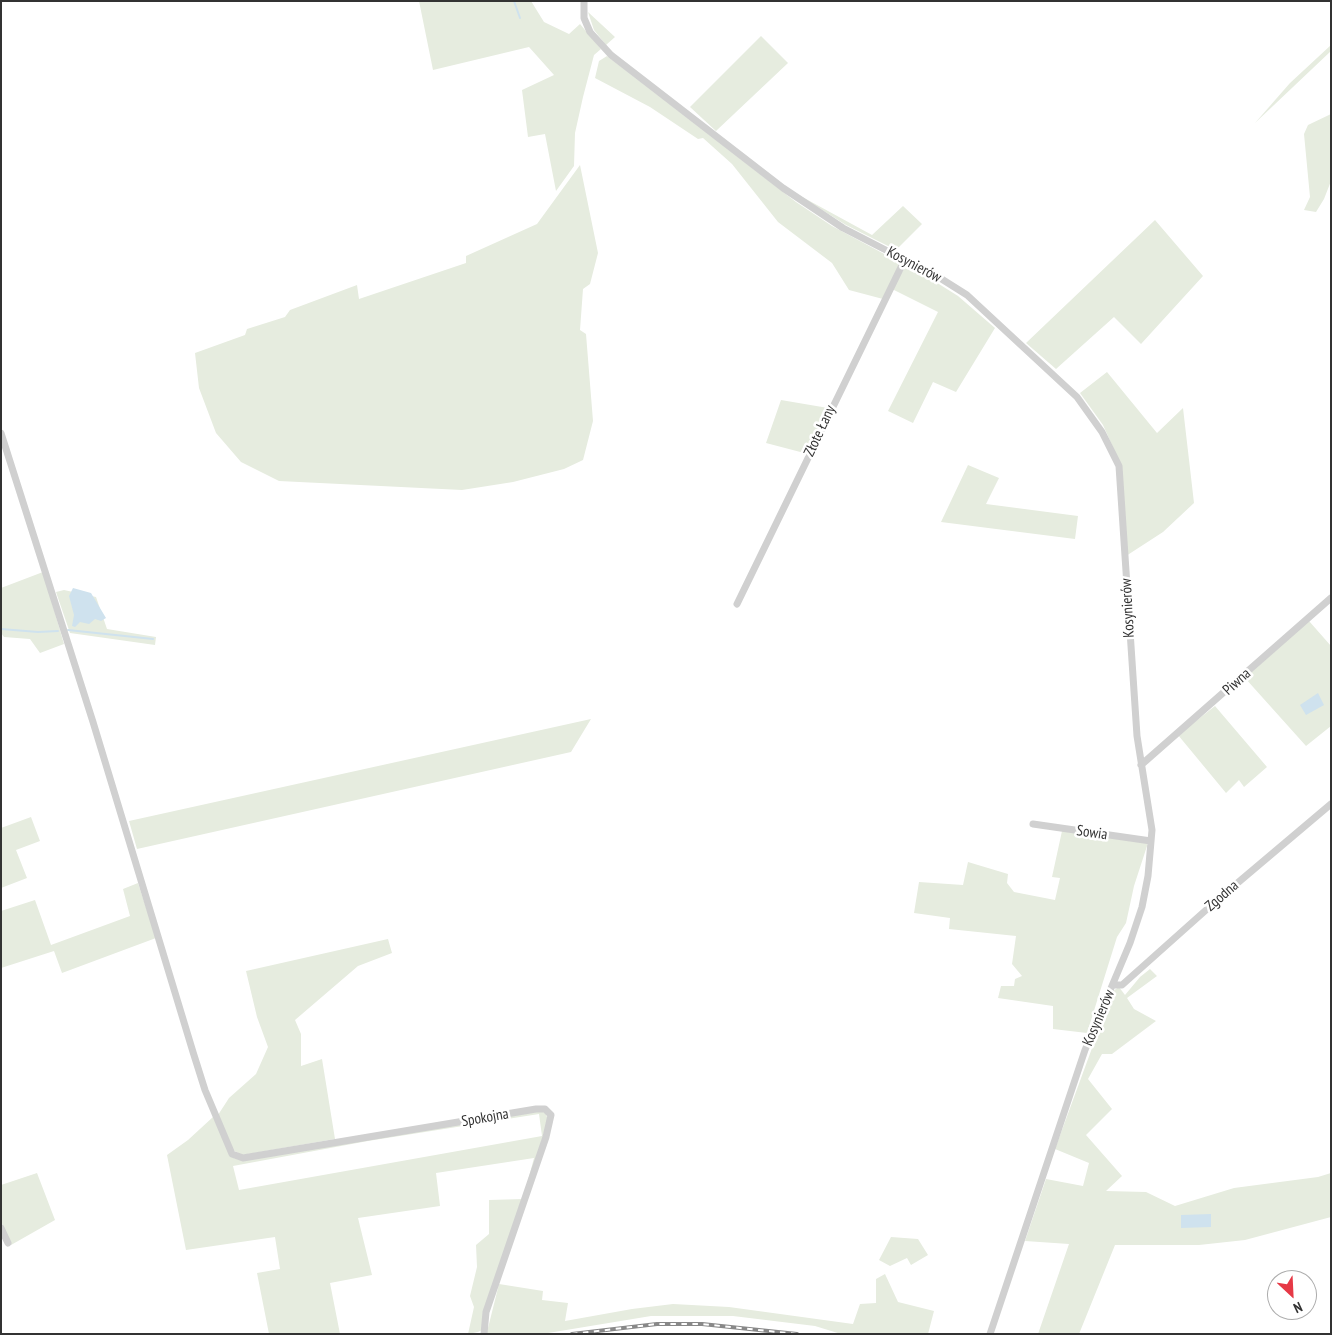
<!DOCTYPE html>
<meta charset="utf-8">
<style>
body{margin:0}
#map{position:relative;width:1332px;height:1335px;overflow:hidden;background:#fff;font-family:"PT Sans Narrow",sans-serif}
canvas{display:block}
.frame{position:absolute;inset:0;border:2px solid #333;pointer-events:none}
.north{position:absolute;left:1267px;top:1270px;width:50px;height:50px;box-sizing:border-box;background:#fff;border:1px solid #adadad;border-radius:50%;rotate:155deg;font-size:14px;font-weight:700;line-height:20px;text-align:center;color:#333}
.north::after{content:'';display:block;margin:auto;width:18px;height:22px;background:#e63946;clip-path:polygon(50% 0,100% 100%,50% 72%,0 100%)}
</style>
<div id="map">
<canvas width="1332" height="1335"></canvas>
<div class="frame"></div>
<div class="north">N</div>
</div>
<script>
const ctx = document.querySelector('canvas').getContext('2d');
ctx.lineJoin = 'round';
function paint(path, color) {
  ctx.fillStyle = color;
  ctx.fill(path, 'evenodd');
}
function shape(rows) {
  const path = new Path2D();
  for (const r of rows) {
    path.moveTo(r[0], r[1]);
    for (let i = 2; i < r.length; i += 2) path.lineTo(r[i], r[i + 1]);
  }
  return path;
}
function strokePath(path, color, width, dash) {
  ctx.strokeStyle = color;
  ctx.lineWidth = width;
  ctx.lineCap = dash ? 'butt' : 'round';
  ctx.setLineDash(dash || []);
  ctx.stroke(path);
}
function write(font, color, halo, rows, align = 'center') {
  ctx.font = font + ' "PT Sans Narrow",sans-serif';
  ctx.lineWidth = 5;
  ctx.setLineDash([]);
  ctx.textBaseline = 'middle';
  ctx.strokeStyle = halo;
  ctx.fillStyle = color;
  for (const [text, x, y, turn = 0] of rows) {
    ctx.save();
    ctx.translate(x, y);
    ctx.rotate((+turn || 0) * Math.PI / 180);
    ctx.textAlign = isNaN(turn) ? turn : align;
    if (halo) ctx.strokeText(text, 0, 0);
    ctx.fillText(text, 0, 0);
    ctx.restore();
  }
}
const green = shape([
 [419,1,531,1,544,22,569,34,580,24,601,49,594,55,583,97,575,133,574,166,556,191,545,134,528,137,522,90,554,75,529,47,433,70],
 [588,12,615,37,606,45,594,30],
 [761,36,788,63,716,131,690,107],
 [1331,45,1331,51,1255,123,1290,83],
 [607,56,796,202,832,226,901,263,883,299,849,290,832,263,778,222,732,164,703,138,698,139,650,107,595,78,599,61],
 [1331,114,1331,181,1324,199,1316,212,1304,210,1310,197,1304,134,1308,125],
 [580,165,598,253,590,284,583,289,580,330,586,334,593,421,583,460,564,469,513,482,462,490,279,481,241,462,216,433,199,388,195,353,245,335,247,329,285,317,290,310,357,285,359,299,466,263,466,256,537,224],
 [795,193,872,235,903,206,922,224,896,250,846,225],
 [1155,220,1203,276,1141,344,1114,317,1056,369,1026,343],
 [907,264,958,296,995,328,956,392,933,382,913,423,888,411,938,312,892,289],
 [1107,372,1157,433,1183,408,1194,503,1163,532,1126,556,1121,465,1103,425,1080,393],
 [781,400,828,408,808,454,766,443],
 [968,465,999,478,986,504,1078,516,1075,539,941,522],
 [43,572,64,644,40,653,30,639,4,637,1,633,1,588],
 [64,590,96,597,107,629,156,637,155,645,70,633,56,592],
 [1309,621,1331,646,1331,726,1306,746,1245,678],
 [1215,706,1267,767,1244,787,1239,780,1226,793,1178,735],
 [591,719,571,752,137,849,129,821],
 [31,817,40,841,16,850,27,878,1,888,1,828],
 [1062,831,1148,843,1134,886,1126,923,1117,937,1087,1033,1053,1029,1053,1006,998,998,1001,986,1014,986,1015,979,1022,976,1012,964,1016,936,949,929,950,918,914,913,919,882,963,885,968,862,1008,874,1007,883,1014,892,1055,900,1060,878,1052,877],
 [138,883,156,938,62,973,54,951,1,968,1,911,35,900,51,945,130,916,123,889],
 [388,939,392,953,358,966,295,1020,301,1034,301,1066,322,1059,335,1139,242,1155,233,1150,218,1115,229,1098,256,1074,268,1047,257,1017,246,971],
 [1150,969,1157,976,1127,998,1134,1009,1156,1021,1112,1054,1102,1054,1088,1079,1112,1109,1086,1135,1122,1176,1106,1191,1146,1192,1175,1206,1234,1188,1318,1177,1331,1173,1331,1217,1245,1240,1199,1245,1115,1245,1079,1334,1038,1334,1069,1244,1025,1241,1046,1179,1083,1186,1089,1163,1055,1149,1113,991,1119,987,1125,995,1140,977],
 [542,1111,546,1114,548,1120,482,1330,478,1332,468,1334,474,1307,470,1296,477,1267,476,1245,489,1234,489,1200,523,1199,534,1158,436,1173,440,1206,358,1218,372,1275,330,1283,340,1334,269,1334,257,1273,280,1269,275,1237,186,1250,167,1155,188,1140,213,1117,229,1153,234,1158,240,1160],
 [539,1114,542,1136,239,1190,233,1166,368,1141],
 [37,1173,55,1220,11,1245,1,1221,1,1185],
 [891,1237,918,1239,928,1255,911,1265,907,1258,890,1266,879,1260],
 [885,1274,898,1302,934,1311,928,1334,841,1334,815,1326,733,1316,651,1316,542,1334,487,1334,487,1332,499,1284,543,1291,542,1300,568,1303,565,1321,632,1309,673,1304,729,1307,853,1324,860,1304,876,1303,876,1279]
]);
const water = shape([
 [73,588,91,593,106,618,101,621,95,619,89,624,80,622,75,627,72,626,74,615,69,596],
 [1318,693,1324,705,1306,715,1300,705],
 [1211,1214,1211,1227,1181,1228,1181,1215]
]);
const stream = shape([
 [514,1,520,18],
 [1,629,38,632,58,631],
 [68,630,153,639]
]);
const minor = shape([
 [584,1,584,18,590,32,611,55,783,188,843,228,940,278,967,295,1077,397,1102,432,1119,466,1137,736,1152,830,1148,876,1142,907,1130,943,1085,1050,990,1334],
 [1,433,93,722,193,1052,205,1090,232,1154,243,1158,536,1109,545,1109,551,1115,546,1137,486,1312,484,1334],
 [737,604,905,259],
 [1141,765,1331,598],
 [1033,824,1151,841],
 [1113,985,1122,985,1215,902,1331,804],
 [1,1228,8,1243]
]);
const rail = shape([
 [572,1334,657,1324,702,1324,797,1334]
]);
const streetNames = [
 ["Kosynierów",914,265,28],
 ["Złote Łany",820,431,-65],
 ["Kosynierów",1128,608,-93],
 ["Piwna",1237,682,-42],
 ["Sowia",1092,833,8],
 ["Zgodna",1222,896,-41],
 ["Kosynierów",1099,1018,-67],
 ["Spokojna",485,1118,-10]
];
paint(green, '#e6ecdf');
paint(water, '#cfe2ee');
strokePath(stream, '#cfe2ee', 2);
strokePath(minor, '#d0d0d0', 7);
strokePath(rail, '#888', 4);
strokePath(rail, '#fff', 2, [5.5]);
write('15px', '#333', '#fff', streetNames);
</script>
